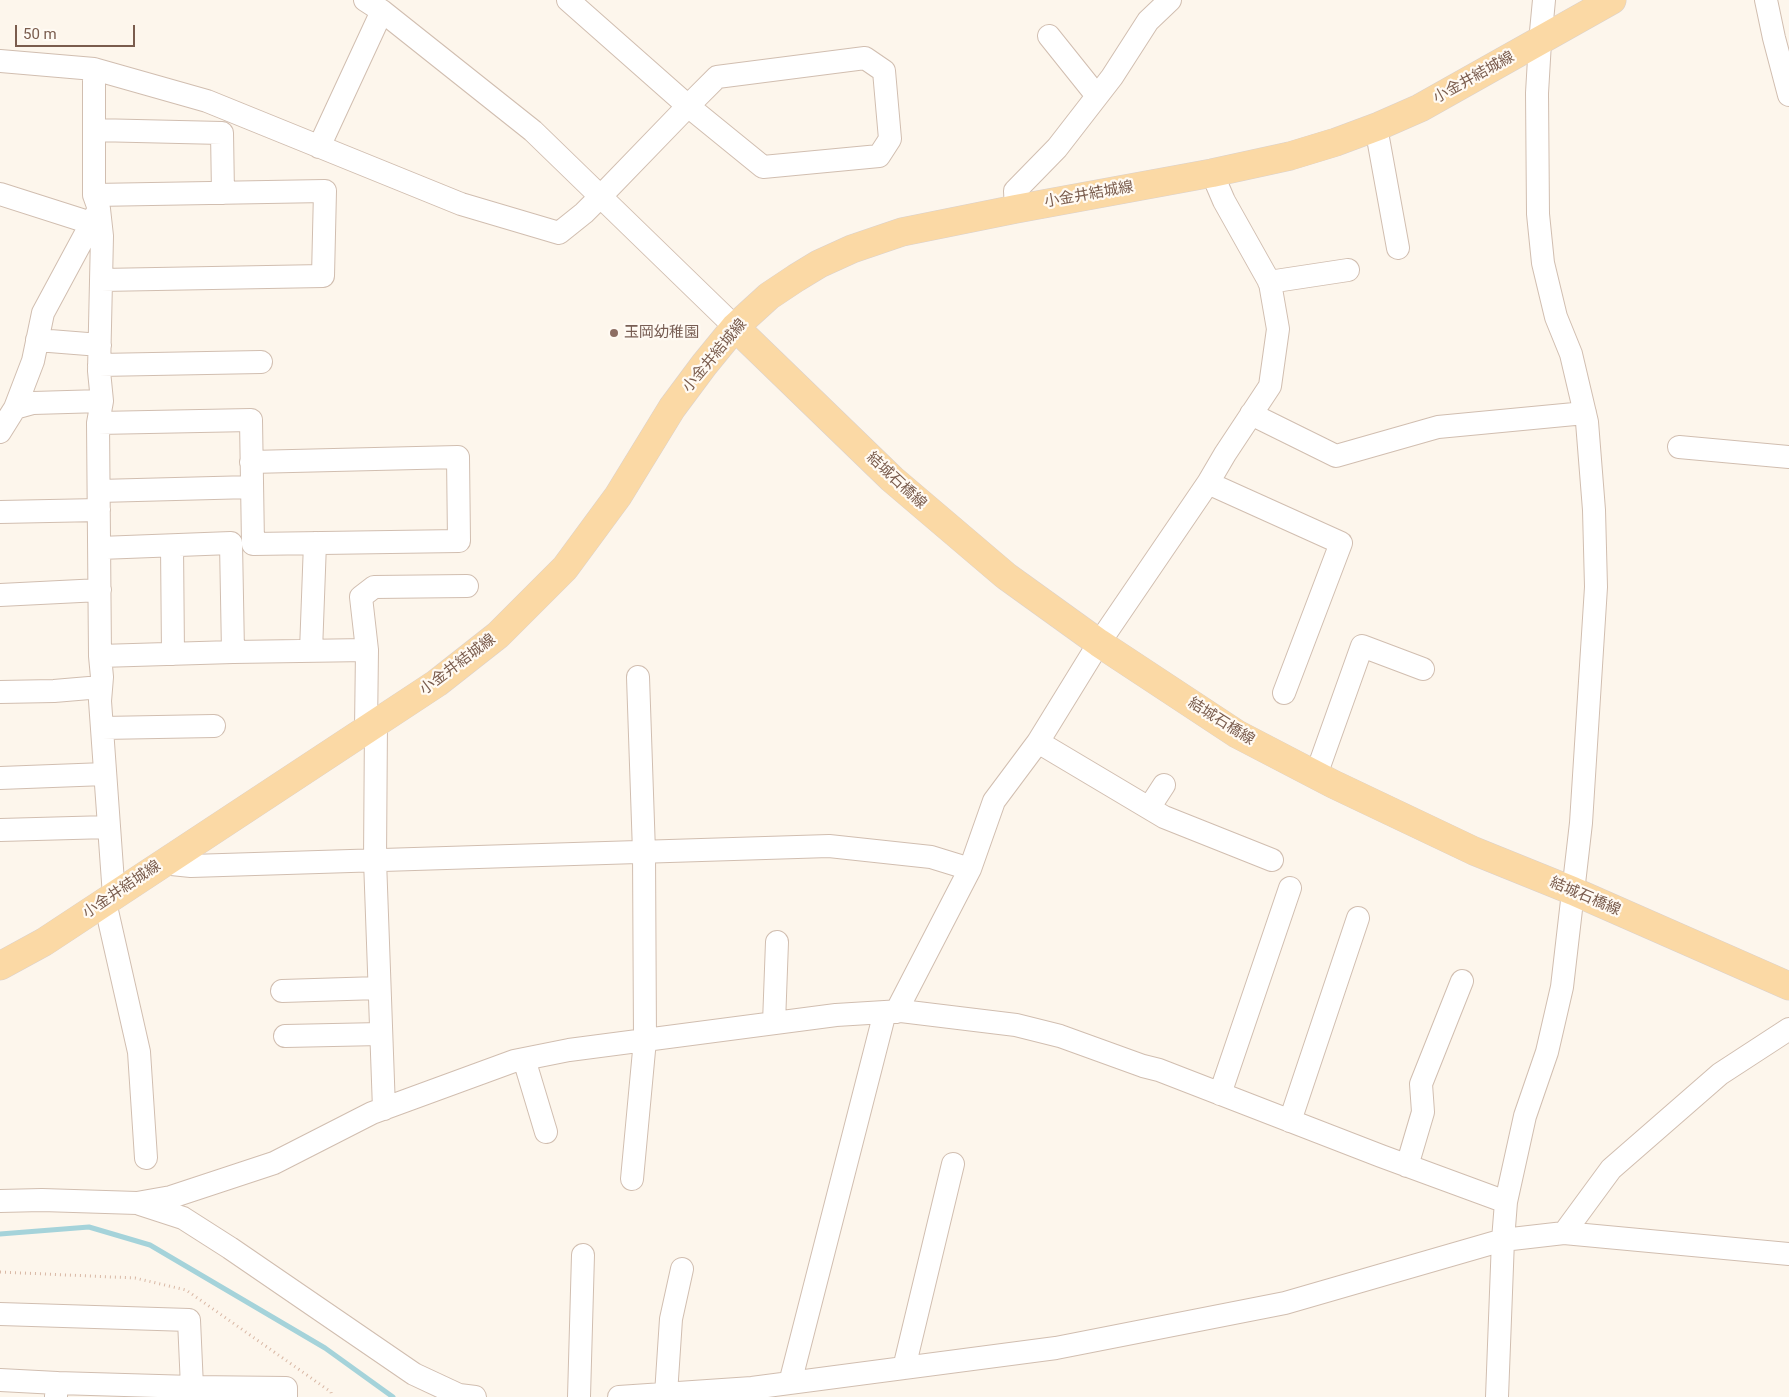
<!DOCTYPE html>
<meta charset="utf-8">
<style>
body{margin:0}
#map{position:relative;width:1789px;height:1397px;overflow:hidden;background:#fdf6ec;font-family:Roboto,sans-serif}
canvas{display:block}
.scale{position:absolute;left:15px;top:25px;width:120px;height:22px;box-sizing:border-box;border:2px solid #7a5c4d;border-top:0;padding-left:6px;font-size:15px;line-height:18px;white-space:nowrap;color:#7a5c4d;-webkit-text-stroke:4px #fffaf3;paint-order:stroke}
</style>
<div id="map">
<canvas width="1789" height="1397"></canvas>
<div class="scale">50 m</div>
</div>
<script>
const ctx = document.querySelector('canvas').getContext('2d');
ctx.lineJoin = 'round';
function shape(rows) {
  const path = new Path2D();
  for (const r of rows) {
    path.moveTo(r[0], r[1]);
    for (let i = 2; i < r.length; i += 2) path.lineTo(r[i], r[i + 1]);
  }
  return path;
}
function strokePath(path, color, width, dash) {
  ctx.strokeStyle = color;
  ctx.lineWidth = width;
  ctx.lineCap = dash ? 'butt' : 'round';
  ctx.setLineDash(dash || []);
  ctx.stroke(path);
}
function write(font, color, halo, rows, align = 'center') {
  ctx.font = font + ' Roboto,"Noto Sans JP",sans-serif';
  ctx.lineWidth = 4.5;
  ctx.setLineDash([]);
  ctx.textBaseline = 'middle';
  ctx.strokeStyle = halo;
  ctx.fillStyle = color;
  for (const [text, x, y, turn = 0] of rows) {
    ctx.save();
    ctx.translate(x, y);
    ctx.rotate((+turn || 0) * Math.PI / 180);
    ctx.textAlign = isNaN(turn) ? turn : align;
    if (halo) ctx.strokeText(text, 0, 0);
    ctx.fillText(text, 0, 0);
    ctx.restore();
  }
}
const stream = shape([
 [0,1234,89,1227,150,1245,325,1348,393,1397]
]);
const path = shape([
 [0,1272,135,1278,186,1290,331,1392,332,1397]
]);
const minor = shape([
 [365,0,382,11,533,131,735,327],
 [1766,0,1774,38,1789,95],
 [1049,36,1097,96],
 [0,61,94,69,207,101,461,204,559,233,584,213,600,197,688,106,717,77,865,58,884,71,890,139,879,156,763,167,688,106,568,0],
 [94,69,94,195,99,209,102,236,99,371,102,401,98,423,100,656,102,677,100,701,114,896],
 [1376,127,1398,248],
 [94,130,222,133,223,193],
 [319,147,382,11],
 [0,194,91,223],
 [94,195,325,191,323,276,101,280],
 [1016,209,1015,191,1057,148,1112,77,1148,21,1170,0],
 [1269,282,1348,270],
 [37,340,100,345],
 [99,365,261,362],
 [15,408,33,361,43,313,99,209],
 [1251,414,1336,456,1438,427,1585,413],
 [98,423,251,420,253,544,459,541,458,457,251,462],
 [0,432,15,408,33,403,102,401],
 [1679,447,1789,457],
 [1208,483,1341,543,1284,693],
 [99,491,252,487],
 [0,512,99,510],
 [172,546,173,654],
 [100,548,231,543,233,652,367,650],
 [0,595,100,590],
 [311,651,315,543],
 [100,656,233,652],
 [0,692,54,691,101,687],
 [376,722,375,860,384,1109],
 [102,728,214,726],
 [366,729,367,650,361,597,374,587,467,586],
 [1038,742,1164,817,1272,860],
 [1316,775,1362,646,1423,669],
 [0,778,105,774],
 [1149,808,1164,785],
 [0,830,109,827],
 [162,863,191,866,829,846,931,857,970,869],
 [105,902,139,1052,146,1158],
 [282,991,379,988],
 [896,1012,970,869,994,801,1038,742,1099,643,1208,483,1225,454,1270,386,1278,329,1270,283,1224,201,1212,173],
 [774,1023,777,942],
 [285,1036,381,1034],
 [524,1059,546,1132],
 [1220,1094,1290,888],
 [1290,1121,1358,918],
 [1407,1166,1423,1112,1421,1084,1462,981],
 [632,1179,645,1040,644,852,638,677],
 [0,1201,42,1200,137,1203,171,1197,274,1163,372,1113,514,1061,569,1050,836,1015,901,1011,1016,1025,1060,1036,1143,1066,1159,1070,1381,1156,1506,1202],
 [140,1204,183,1218,230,1248,414,1374,459,1395,475,1397],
 [1564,1233,1611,1169,1720,1074,1789,1029],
 [0,1314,189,1320,192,1387,286,1388,286,1397],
 [904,1368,953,1164],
 [0,1380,57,1383,56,1396],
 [57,1383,192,1387],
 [790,1383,885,1012],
 [666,1394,671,1319,682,1269],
 [579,1397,583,1255],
 [619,1397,752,1388,1056,1348,1285,1303,1503,1240,1564,1233,1789,1254],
 [1497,1397,1503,1240,1506,1202,1525,1116,1547,1052,1562,987,1581,823,1596,587,1594,510,1587,422,1571,354,1556,317,1543,263,1538,214,1537,93,1540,42,1544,0]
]);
const major = shape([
 [735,327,892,479,1006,576,1099,643,1237,734,1333,784,1474,851,1573,891,1789,986],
 [0,966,44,942,437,683,498,635,565,568,618,496,672,408,704,365,735,327,769,296,796,278,819,264,852,249,902,232,1016,209,1212,173,1290,156,1336,142,1379,126,1420,108,1612,0]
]);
const markers = [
 [614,333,5,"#8d6e63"]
];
const streetNames = [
 ["小金井結城線",1474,78,-29],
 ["小金井結城線",1089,195,-10],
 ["小金井結城線",715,356,-50],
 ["結城石橋線",896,481,43],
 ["小金井結城線",458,665,-37],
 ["結城石橋線",1221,722,32],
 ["小金井結城線",122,890,-34],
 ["結城石橋線",1585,897,23]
];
const educationNames = [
 ["玉岡幼稚園",624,333]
];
strokePath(stream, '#a5d3da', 5);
strokePath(minor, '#d1beb0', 24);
strokePath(major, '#dad1cd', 29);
strokePath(path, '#d9b8a5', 3, [1, 4]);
strokePath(minor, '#fff', 22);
strokePath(major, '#fbd9a5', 28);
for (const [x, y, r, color] of markers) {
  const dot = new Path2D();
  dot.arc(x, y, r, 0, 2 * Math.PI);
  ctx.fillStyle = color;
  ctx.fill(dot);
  strokePath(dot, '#fffaf3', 2);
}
write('15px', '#7a5c4d', '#fffaf3', streetNames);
write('15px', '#785e54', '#fffaf3', educationNames, 'left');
</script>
